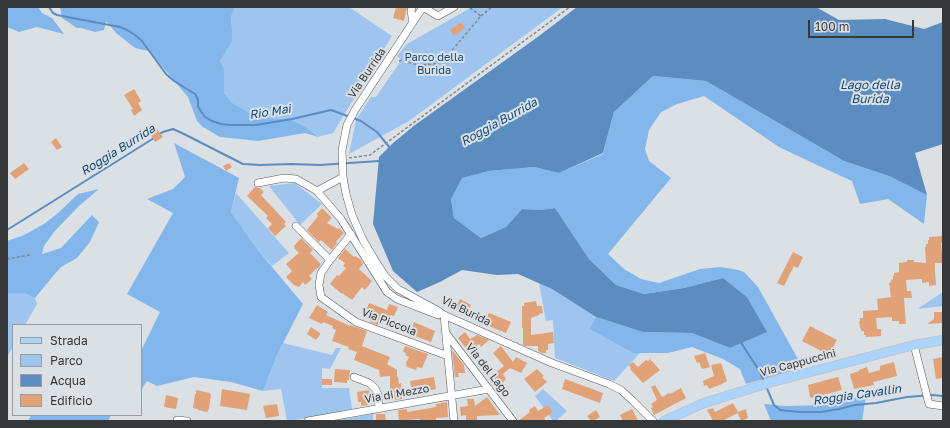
<!DOCTYPE html>
<style>
body{margin:0}
#map{position:relative;width:950px;height:428px;overflow:hidden;background:#dbe0e5;font-family:"Golos Text",sans-serif}
canvas{display:block}
.frame{position:absolute;inset:0;border:8px solid #36383a;pointer-events:none}
.legend{position:absolute;left:12px;top:324px;width:130px;height:92px;box-sizing:border-box;background:#dbe0e5;border:1px solid #999da1;margin:0;padding:5px 7px;list-style:none;font-size:12px;color:#36383a}
.legend li{display:flex;align-items:center;gap:8px;height:20px}
.legend b{width:20px;border:1px solid #999da1}
.scale{position:absolute;left:808px;top:20px;width:106px;height:18px;box-sizing:border-box;border:2px solid #36383a;border-top:0;padding-left:5px;font-size:12px;line-height:14px;white-space:nowrap;color:#36383a;-webkit-text-stroke:3px #dbe0e5;paint-order:stroke}
</style>
<div id="map">
<canvas width="950" height="428"></canvas>
<div class="frame"></div>
<ul class="legend">
<li><b style="height:5px;background:#acd3f9"></b>Strada</li>
<li><b style="height:11px;background:#9dc5f0"></b>Parco</li>
<li><b style="height:11px;background:#5b8dc0"></b>Acqua</li>
<li><b style="height:11px;background:#e1a278"></b>Edificio</li>
</ul>
<div class="scale">100 m</div>
</div>
<script>
const ctx = document.querySelector('canvas').getContext('2d');
ctx.lineJoin = 'round';
function paint(path, color) {
  ctx.fillStyle = color;
  ctx.fill(path, 'evenodd');
}
function shape(rows) {
  const path = new Path2D();
  for (const r of rows) {
    path.moveTo(r[0], r[1]);
    for (let i = 2; i < r.length; i += 2) path.lineTo(r[i], r[i + 1]);
  }
  return path;
}
function strokePath(path, color, width, dash) {
  ctx.strokeStyle = color;
  ctx.lineWidth = width;
  ctx.lineCap = dash ? 'butt' : 'round';
  ctx.setLineDash(dash || []);
  ctx.stroke(path);
}
function write(font, color, halo, rows, align = 'center') {
  ctx.font = font + ' "Golos Text",sans-serif';
  ctx.lineWidth = 4;
  ctx.setLineDash([]);
  ctx.textBaseline = 'middle';
  ctx.strokeStyle = halo;
  ctx.fillStyle = color;
  for (const [text, x, y, turn = 0] of rows) {
    ctx.save();
    ctx.translate(x, y);
    ctx.rotate((+turn || 0) * Math.PI / 180);
    ctx.textAlign = isNaN(turn) ? turn : align;
    if (halo) ctx.strokeText(text, 0, 0);
    ctx.fillText(text, 0, 0);
    ctx.restore();
  }
}
const green = shape([
 [235,7,349,7,392,36,333,133,318,137,304,126,290,119,269,118,251,114,231,102,224,93,224,68,220,61,232,42,232,28,231,15],
 [472,7,563,7,409,121,349,154,356,120,371,97,376,97,400,62,401,59,397,56,407,44],
 [295,183,322,204,300,225,269,186],
 [236,193,289,253,272,266,257,249,231,212],
 [539,283,552,289,596,317,589,329,633,353,640,353,614,381,555,358,553,320,546,321],
 [943,292,943,306,917,309],
 [7,293,23,293,35,298,37,304,25,325,13,325,13,347,7,357],
 [283,343,332,355,336,348,341,348,330,369,322,368,322,388,349,388,352,409,292,421,287,421,281,389,263,391,278,353],
 [543,389,567,411,556,421,553,421,535,396],
 [373,414,373,421,333,421]
]);
const forest = shape([
 [7,7,38,7,42,13,52,18,64,34,37,27,19,32,7,27],
 [60,7,235,7,231,16,232,28,232,42,220,61,224,68,224,93,231,102,251,114,269,118,290,119,304,126,318,137,305,133,258,141,220,137,203,127,197,121,188,97,149,51,135,48,116,33,106,21,104,30,95,32,81,28,77,28,62,18],
 [653,76,706,81,844,161,889,176,927,195,924,224,888,199,860,204,852,181,817,165,779,147,704,96,677,104,661,112,649,130,645,149,649,161,671,178,608,254,624,269,641,279,659,283,700,269,720,267,738,270,744,272,758,287,798,359,795,370,746,384,740,369,723,359,692,347,668,353,633,353,589,329,596,317,643,332,692,333,730,348,766,332,747,297,723,278,684,288,644,294,616,285,589,259,555,208,540,210,522,209,506,227,481,238,454,218,451,199,461,178,489,171,534,167,559,173,603,154,614,112],
 [174,143,239,178,231,212,257,249,303,304,278,353,263,391,231,382,194,377,157,386,147,381,141,390,141,351,160,312,127,294,173,213,147,199,173,189,185,177],
 [99,189,79,206,54,232,44,246,42,254,61,248,92,215,99,222,90,242,77,258,61,267,54,275,35,298,23,293,7,293,7,241,24,235,44,224,58,213,78,194],
 [866,396,862,421,771,421,764,404,786,406,826,405,854,398],
 [31,415,111,415,108,421,28,421]
]);
const water = shape([
 [577,7,816,7,839,20,885,19,924,29,943,22,943,144,915,153,927,195,889,176,844,161,706,81,653,76,614,112,603,153,559,173,534,167,489,171,462,178,451,199,454,218,481,238,506,227,522,209,540,210,555,208,589,259,616,285,644,294,684,288,723,278,747,297,767,332,730,348,692,333,643,332,596,317,552,289,518,274,497,275,462,270,440,282,417,292,393,271,373,224,379,157,393,143,415,125,539,36]
]);
const stream = shape([
 [49,7,53,13,57,15,120,27,127,30,135,35,142,41,166,74,174,81,195,94,198,100,198,106,200,110,205,117,212,121,221,124,231,125,256,125,292,119,331,110,361,121,377,132,390,148],
 [7,8,8,7],
 [159,134,163,132,173,129,182,133,243,164,260,165,291,164,320,165,379,161],
 [7,230,154,138],
 [740,341,760,372,764,382],
 [766,386,774,405,780,410,800,412,821,412,839,409,855,405,876,403,907,397,932,395,943,396]
]);
const building = shape([
 [396,7,407,7,404,21,393,18],
 [461,22,465,28,454,36,450,30],
 [134,89,141,101,138,103,142,110,134,116,131,110,133,109,124,95],
 [153,123,163,137,155,142,146,127],
 [56,138,62,147,57,150,51,142],
 [24,163,29,169,15,179,10,173],
 [229,163,232,167,226,171,223,166],
 [255,187,260,188,264,192,261,195,286,222,284,224,286,226,275,236,268,228,272,224,266,218,268,216,247,196],
 [322,208,332,218,327,223,338,229,339,228,344,233,336,242,337,243,332,250,321,240,319,242,307,230,318,216,317,214],
 [943,236,943,243,941,243,943,263,935,263,935,271,936,285,929,286,929,282,922,283,922,279,906,280,907,291,911,291,912,298,904,298,906,324,899,324,899,321,892,321,892,317,876,318,877,329,881,329,881,336,866,337,866,335,864,335,864,331,861,331,861,328,860,329,859,321,860,321,860,318,863,318,863,311,878,310,877,299,891,297,889,283,891,282,891,280,893,279,893,276,894,275,894,273,899,272,899,263,907,262,907,260,914,260,914,262,926,263,925,247,926,247,926,244,928,244,928,240,929,240,929,237],
 [301,238,313,250,310,253,321,264,318,269,317,268,309,276,312,279,305,285,303,282,299,287,294,285,286,277,292,271,286,264,299,253,294,248,295,247,294,246],
 [345,249,354,257,355,256,361,260,363,264,359,269,372,281,365,290,362,287,352,300,342,293,342,294,330,284,337,275,339,276,346,268,343,266,345,263,338,258],
 [793,252,803,257,798,268,794,266,784,286,777,283],
 [460,299,471,305,466,316,455,309],
 [536,301,537,306,542,306,543,313,539,314,539,315,531,318,531,335,553,332,554,343,548,344,548,350,546,350,546,353,542,353,538,351,538,346,525,346,523,345,523,328,522,328,522,306,524,306,524,303],
 [369,303,387,310,389,304,398,307,394,316,391,315,389,321,381,319,378,325,370,322,371,319,364,316],
 [317,305,328,312,326,315,350,326,350,325,367,331,362,346,390,357,387,364,397,370,397,377,398,377,399,384,401,383,402,399,395,400,393,392,392,393,392,389,390,390,390,376,380,377,379,370,354,360,357,352,348,349,349,347,332,341,336,330,332,328,333,326,323,322,322,324,309,318],
 [934,312,943,312,943,323,927,324,934,319],
 [489,313,511,322,506,333,484,324],
 [414,322,435,331,431,342,410,334],
 [810,326,837,340,829,355,802,341],
 [311,327,320,333,320,335,316,340,307,334],
 [465,332,470,339,477,335,489,340,481,347,479,344,470,351,466,346,465,347,458,338],
 [405,346,428,354,422,368,417,367,416,370,407,367,406,363,409,357,405,355,406,353,403,352],
 [501,346,513,362,516,357,527,363,521,373,510,368,503,374,506,379,500,385,492,375,504,366,493,353],
 [452,350,464,365,465,373,458,373,459,377,455,377],
 [705,353,710,367,702,369,699,362,697,363,694,356],
 [943,357,943,378,936,379,933,359],
 [650,359,660,370,643,383,630,369,631,368,629,365,633,362,638,367,646,360,648,361],
 [894,362,897,376,873,382,874,385,854,389,850,374,859,371,859,370,867,367,869,373,880,370,880,366],
 [721,363,727,381,722,384,709,389,707,385,704,386,703,381,714,376,711,365],
 [335,369,350,370,349,380,347,380,347,383,334,382],
 [537,369,544,376,542,377,547,382,535,392,524,379],
 [434,377,436,389,412,394,410,381],
 [838,377,842,390,811,398,810,397,808,385],
 [322,379,332,379,332,385,322,385],
 [565,379,603,393,600,403,562,389],
 [655,385,662,397,669,393,670,394,681,388,686,398,654,415,651,408,653,407,651,404,657,400,651,387],
 [222,389,250,394,247,410,220,406],
 [196,390,210,393,210,394,211,394,209,409,207,412,198,410,198,409,193,408,195,394,196,394],
 [369,390,371,403,368,404,368,405,361,406,361,402,358,402,357,392],
 [166,395,178,398,176,409,164,407],
 [487,397,500,415,477,416,477,421,466,421,466,415,461,416,460,407,468,406,467,399,474,399,475,406],
 [447,402,448,417,436,418,436,421,430,421,430,420,420,421,420,419,408,420,408,421,399,421,398,410,407,409,407,412,436,407,436,404],
 [733,403,738,412,746,409,748,418,741,421,738,413,722,421,713,421,707,410,713,408,715,412],
 [277,404,279,416,266,418,263,406],
 [548,405,553,412,544,418,546,421,518,421,530,412,529,410,535,406,538,411],
 [632,409,638,421,623,421,620,415],
 [596,410,600,417,593,421,591,421,587,416],
 [376,414,385,414,386,421,376,421]
]);
const path = shape([
 [481,16,492,7],
 [399,61,402,60,404,61,418,65,434,64,443,61,481,16,469,7],
 [349,158,370,155,570,7],
 [7,259,30,255]
]);
const minor = shape([
 [412,7,411,11,413,22],
 [423,7,355,110,347,125,342,150,343,177,346,194,352,215,363,240,376,262,385,276,398,289,437,310,444,315,552,363,609,384,621,390,632,400,653,421],
 [423,7,438,16,454,7],
 [258,183,284,178,296,179,305,184,317,191,341,219,387,292,397,299,438,315],
 [317,191,343,177],
 [296,226,330,260],
 [351,234,330,260,321,273,319,285,321,297,356,322,448,356],
 [444,315,454,421],
 [446,333,513,421],
 [914,345,929,404,943,406],
 [354,377,369,383,375,388,378,395,379,408],
 [177,421,177,420,187,421],
 [308,421,489,389]
]);
const major = shape([
 [664,421,704,403,772,382,914,345,943,340]
]);
const parkNames = [
 ["Parco della",434,58],
 ["Burida",434,71]
];
const streetNames = [
 ["Via Burrida",367,73,-56],
 ["Via Burida",466,311,26],
 ["Via Piccola",389,322,21],
 ["Via Cappuccini",798,363,-15],
 ["Via del Lago",488,370,52],
 ["Via di Mezzo",397,394,-10]
];
const waterNames = [
 ["Lago della",870,85],
 ["Burida",870,99],
 ["Rio Mai",270,112,-9],
 ["Roggia Burrida",499,122,-29],
 ["Roggia Burrida",118,150,-32],
 ["Roggia Cavallin",857,395,-8]
];
paint(green, '#9dc5f0');
paint(forest, '#83b7ec');
paint(water, '#5b8dc0');
strokePath(stream, '#5b8dc0', 2);
paint(building, '#e1a278');
strokePath(minor, '#575b60', 8);
strokePath(major, '#bbbbbc', 10);
strokePath(path, '#86898d', 1.5, [3, 2]);
strokePath(minor, '#fff', 7);
strokePath(major, '#acd3f9', 9);
write('11px', '#164c7d', '#dbe0e5', parkNames);
write('11px', '#36383a', '#dbe0e5', streetNames);
write('italic 12px', '#12497a', '#dbe0e5', waterNames);
</script>
